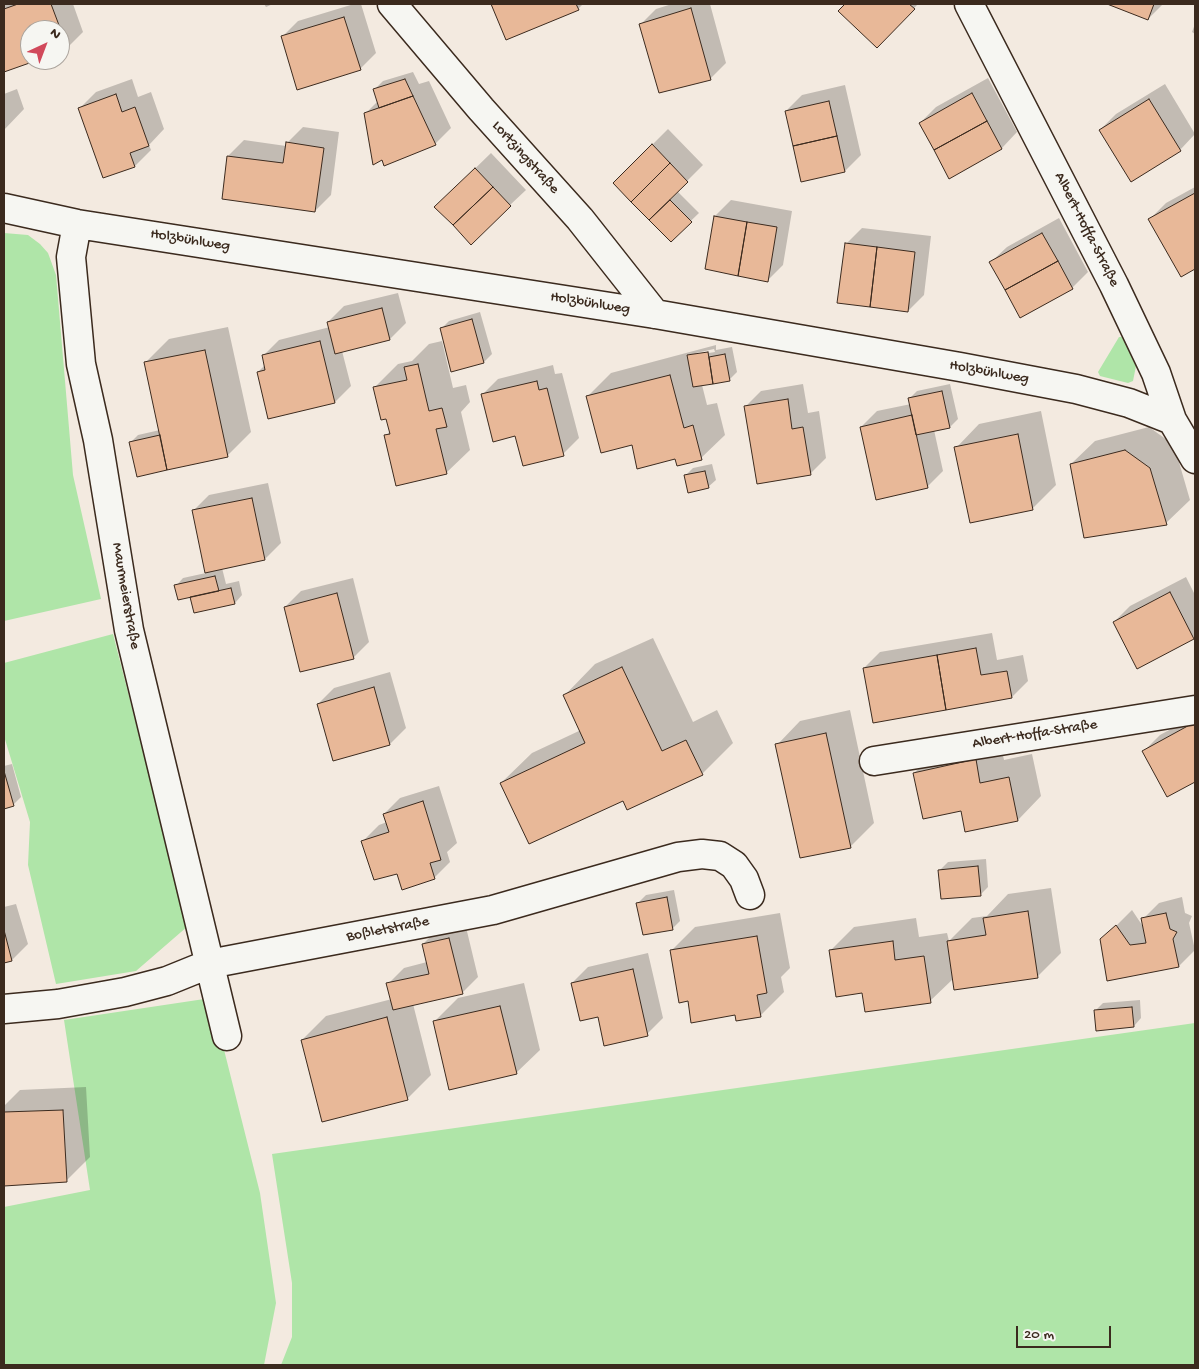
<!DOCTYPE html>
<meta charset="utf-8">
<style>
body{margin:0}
#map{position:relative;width:1199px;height:1369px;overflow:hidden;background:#f3eae0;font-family:"Gochi Hand",sans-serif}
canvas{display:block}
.frame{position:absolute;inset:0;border:5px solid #3b2a1e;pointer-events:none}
.north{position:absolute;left:20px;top:20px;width:50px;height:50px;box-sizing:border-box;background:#f6f6f2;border:1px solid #aba49d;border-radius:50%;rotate:43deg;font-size:14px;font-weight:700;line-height:20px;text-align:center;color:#3b2a1e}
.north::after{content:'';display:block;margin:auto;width:18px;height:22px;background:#d1495b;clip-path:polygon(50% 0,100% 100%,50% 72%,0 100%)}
.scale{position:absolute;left:1016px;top:1326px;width:95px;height:22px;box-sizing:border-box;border:2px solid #3b2a1e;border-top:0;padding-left:6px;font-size:15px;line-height:18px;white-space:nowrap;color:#3b2a1e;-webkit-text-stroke:4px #f6f6f2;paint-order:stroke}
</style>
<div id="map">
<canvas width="1199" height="1369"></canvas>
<div class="frame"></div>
<div class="north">N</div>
<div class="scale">20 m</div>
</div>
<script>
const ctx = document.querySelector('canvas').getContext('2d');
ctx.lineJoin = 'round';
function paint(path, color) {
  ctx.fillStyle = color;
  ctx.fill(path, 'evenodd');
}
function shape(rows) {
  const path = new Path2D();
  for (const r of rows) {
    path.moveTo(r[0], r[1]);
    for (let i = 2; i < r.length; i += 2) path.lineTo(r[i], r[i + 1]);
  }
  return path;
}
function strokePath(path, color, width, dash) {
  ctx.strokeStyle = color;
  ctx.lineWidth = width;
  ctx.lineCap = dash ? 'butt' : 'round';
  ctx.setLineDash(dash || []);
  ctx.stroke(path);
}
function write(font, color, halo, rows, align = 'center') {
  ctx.font = font + ' "Gochi Hand",sans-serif';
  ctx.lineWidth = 5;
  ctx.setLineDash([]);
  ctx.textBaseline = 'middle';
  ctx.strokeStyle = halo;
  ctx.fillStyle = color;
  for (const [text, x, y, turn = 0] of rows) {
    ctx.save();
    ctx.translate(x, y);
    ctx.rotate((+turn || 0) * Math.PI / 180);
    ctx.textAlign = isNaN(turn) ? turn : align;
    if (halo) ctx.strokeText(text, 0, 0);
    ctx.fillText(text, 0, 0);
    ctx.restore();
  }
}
const green = shape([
 [4,233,28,235,40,244,48,253,56,275,73,475,101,599,4,621],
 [1119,337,1122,337,1136,366,1133,381,1128,383,1100,376,1098,372],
 [113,634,188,926,136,971,56,984,28,865,30,822,4,736,4,663],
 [211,998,260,1193,276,1303,264,1365,4,1365,4,1207,90,1190,64,1020],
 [1195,1023,1195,1365,281,1365,292,1337,292,1283,272,1154]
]);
const shadow = shape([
 [4,4,73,4,83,32,67,48,60,51,60,30,30,30,30,60,34,60,4,71],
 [264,4,273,4,266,7],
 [354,4,361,4,376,53,360,69,282,37,298,21],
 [492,4,583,4,578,9,507,39],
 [672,4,710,4,726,63,710,79,640,25,656,9],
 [847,4,918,4,893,31,840,11],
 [1108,4,1163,4,1148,19],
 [1195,24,1195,34,1192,32],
 [413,72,419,84,429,81,451,128,435,144,383,159,365,114,378,101,375,89,383,81],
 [988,78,1017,132,1002,148,920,123,936,107],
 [132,79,138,97,151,92,164,129,149,145,151,150,135,166,104,177,80,108,96,92],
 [1165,84,1195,134,1180,150,1100,130,1116,114],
 [845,85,861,155,845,171,786,111,802,95],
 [17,89,24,109,4,130,4,94],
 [303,127,339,132,331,195,315,211,228,156,244,140,286,146,287,143],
 [668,129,703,165,677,191,699,213,671,240,614,183],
 [491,153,526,190,510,205,452,191],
 [1195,187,1195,267,1182,275,1150,219,1166,203],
 [731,200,792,211,783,265,767,281,707,268,715,216],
 [1059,218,1088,272,1072,288,991,262,1007,247],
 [862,228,931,236,924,295,908,311,846,244],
 [398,293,406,323,390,339,342,351,351,386,335,402,269,417,258,372,265,365,263,356,279,340,330,327,328,322,344,306],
 [480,312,492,354,484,362,452,370,441,329,449,321],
 [228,327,251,432,227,456,131,442,138,435,160,430,145,363,169,339],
 [442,341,453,388,466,385,470,402,461,412,470,450,446,473,386,436,390,431,387,417,374,388,398,364,412,361,429,344],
 [716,345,716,350,732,347,737,372,729,380,702,385,707,405,717,403,725,435,701,458,676,458,633,443,588,396,611,373],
 [714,349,715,352,696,355,696,353],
 [553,365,555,374,562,373,579,438,563,454,482,395,498,379],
 [803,384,808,413,819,411,826,458,810,474,745,407,761,391],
 [950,384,958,419,950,427,934,430,943,471,927,487,861,427,877,411,911,404,909,399,917,391],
 [1041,411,1056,485,1033,508,971,521,956,448,979,424],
 [1149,427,1174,445,1190,500,1166,523,1071,464,1095,441],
 [712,464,716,480,708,487,685,476,693,468],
 [268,483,281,543,265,559,222,568,226,584,239,581,242,595,235,603,191,596,176,586,183,578,206,573,193,511,209,495],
 [1186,577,1195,595,1195,636,1138,667,1114,622,1130,606],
 [353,578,369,642,353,658,285,607,301,591],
 [992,633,997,660,1023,655,1028,681,1012,697,864,668,880,652],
 [653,638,693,722,717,710,733,743,702,774,623,799,501,783,532,753,581,730,565,695,595,664],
 [390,672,406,728,390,744,334,759,318,704,334,688],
 [850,710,874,823,850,847,777,745,800,721],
 [1195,716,1195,781,1168,795,1144,751,1160,735],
 [999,737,1004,760,1032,754,1041,796,1018,820,962,810,914,773,938,750],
 [12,764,21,797,13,805,4,807,4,766],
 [439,786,457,843,447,852,450,862,434,878,363,841,379,825,387,822,384,814,400,798],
 [986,859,988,887,981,894,940,870,948,862],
 [1051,888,1061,953,1037,977,954,978,930,1001,863,992,830,951,854,927,916,918,919,937,947,933,949,941,972,918,987,916,1008,894],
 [674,890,680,921,672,929,638,903,646,895],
 [1182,897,1185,913,1192,916,1189,923,1195,950,1179,966,1108,979,1102,940,1132,910,1144,928,1143,919,1159,903],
 [16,904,28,944,12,960,4,962,4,907],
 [780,913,790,968,781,977,784,992,760,1016,735,1014,689,1000,671,951,695,927],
 [465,923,478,977,462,993,413,1004,431,1075,407,1099,302,1040,326,1016,392,999,388,984,404,968,427,962,423,944,439,928],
 [648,953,663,1018,647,1034,599,1016,572,983,588,967],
 [524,983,540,1050,516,1073,434,1022,458,998],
 [1140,1000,1141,1018,1134,1026,1095,1011,1103,1003],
 [86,1087,90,1157,66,1181,4,1184,4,1106,20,1090]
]);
const building = shape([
 [18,4,51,4,68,49,60,52,60,30,30,30,30,60,38,60,4,72,4,9,18,4],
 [491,4,576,4,579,10,506,40,491,4],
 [845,4,909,4,915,9,877,48,838,11,845,4],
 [1107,4,1154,4,1148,20,1107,4],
 [691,8,711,80,659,93,639,24,691,8],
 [344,17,361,70,297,90,281,36,344,17],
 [405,79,413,96,379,108,373,89,405,79],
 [972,93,987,121,934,150,919,123,972,93],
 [116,94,122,112,135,107,149,146,130,153,135,167,103,178,78,108,116,94],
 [413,96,436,145,384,166,382,160,373,165,364,113,413,96],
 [1149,99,1181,151,1131,182,1099,130,1149,99],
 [829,101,837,136,793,146,785,111,829,101],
 [987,121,1002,149,949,179,934,150,987,121],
 [837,136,845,172,801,182,793,146,837,136],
 [286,142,324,148,315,212,222,199,227,156,283,163,286,142],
 [652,144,670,163,631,202,613,183,652,144],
 [670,163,688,182,649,220,631,202,670,163],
 [475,168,493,187,453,225,434,207,475,168],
 [493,187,511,206,471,245,453,225,493,187],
 [1195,193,1195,269,1181,277,1148,219,1195,193],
 [670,200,692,222,671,242,649,220,670,200],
 [714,216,747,222,738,276,705,269,714,216],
 [747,222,777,227,768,282,738,276,747,222],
 [1042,233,1058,261,1005,290,989,262,1042,233],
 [845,243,877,247,870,307,837,303,845,243],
 [877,247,915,252,908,312,870,307,877,247],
 [1058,261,1073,289,1020,318,1005,290,1058,261],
 [382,308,390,340,335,354,327,322,382,308],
 [472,319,484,363,451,372,440,328,472,319],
 [320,341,335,403,268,419,257,372,265,370,262,355,320,341],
 [205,350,228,457,167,470,144,362,205,350],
 [708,352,713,384,693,387,687,355,708,352],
 [725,354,730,381,713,384,709,357,725,354],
 [418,364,429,411,442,408,447,427,436,429,447,474,396,486,384,435,390,434,386,419,381,420,373,387,407,380,404,367,418,364],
 [670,375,684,428,693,425,702,460,677,466,675,459,637,469,632,445,601,453,586,396,670,375],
 [537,381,539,390,547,388,564,456,523,466,515,436,493,442,481,394,537,381],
 [942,391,950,428,916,435,908,398,942,391],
 [788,399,792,429,803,427,811,475,757,484,744,406,788,399],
 [912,415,928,488,876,500,860,427,912,415],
 [1018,434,1033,510,970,523,954,447,1018,434],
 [160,435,167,470,137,477,129,442,160,435],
 [1125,450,1150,468,1167,525,1084,538,1070,464,1125,450],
 [705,471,709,488,688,493,684,475,705,471],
 [252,498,265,560,205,573,192,510,252,498],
 [215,576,219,591,178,600,174,585,215,576],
 [231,588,235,604,194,613,190,597,231,588],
 [1170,592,1194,639,1137,669,1113,622,1170,592],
 [337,593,354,659,300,672,284,607,337,593],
 [976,648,981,675,1007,671,1012,698,946,710,937,655,976,648],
 [937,655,946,710,873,723,863,668,937,655],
 [622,667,662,751,686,740,703,775,627,810,623,801,529,844,500,783,585,743,563,695,622,667],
 [374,687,390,745,333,761,317,704,374,687],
 [1195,722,1195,782,1167,797,1142,751,1195,722],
 [826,733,851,848,800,858,775,744,826,733],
 [976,759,980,783,1009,777,1018,821,965,832,961,811,923,819,913,773,976,759],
 [4,771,14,806,4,809,4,771],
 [423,801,441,860,430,863,435,879,402,890,397,874,374,880,361,841,389,832,383,814,423,801],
 [978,866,981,896,941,899,938,870,978,866],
 [667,897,673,930,643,935,636,903,667,897],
 [1028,911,1038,978,954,990,947,941,986,935,983,918,1028,911],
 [1166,913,1170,929,1177,932,1173,939,1179,967,1107,981,1100,939,1116,925,1130,945,1146,943,1141,918,1166,913],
 [4,930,12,961,4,963,4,930],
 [757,936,767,993,757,995,761,1017,736,1021,735,1015,691,1023,688,1001,679,1003,670,950,757,936],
 [449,938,463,994,393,1010,386,983,429,974,422,944,449,938],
 [893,941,895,960,924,956,931,1003,865,1012,862,993,836,997,829,950,893,941],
 [633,969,648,1036,604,1046,598,1017,580,1021,571,983,633,969],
 [500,1006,517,1074,449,1090,433,1021,500,1006],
 [1132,1007,1134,1027,1096,1031,1094,1010,1132,1007],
 [387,1017,408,1100,322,1122,301,1040,387,1017],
 [63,1110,67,1182,4,1186,4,1112,63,1110]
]);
const minor = shape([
 [392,4,481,109,580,219,655,314],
 [969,4,1114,285,1156,373,1172,420,1195,459],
 [4,208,77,224,655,314,960,367,1076,389,1129,403,1172,420],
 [77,224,71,257,81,364,98,440,129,630,227,1036],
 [874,761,1195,710],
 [4,1009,58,1004,125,992,167,981,209,964,493,910,678,857,702,854,720,856,734,865,744,879,750,895]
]);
const streetNames = [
 ["Lortzingstraße",525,158,48],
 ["Albert-Hoffa-Straße",1086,230,63],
 ["Holzbühlweg",190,241,9],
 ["Holzbühlweg",590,304,9],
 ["Holzbühlweg",989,373,10],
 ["Maurmeierstraße",125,596,80],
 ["Albert-Hoffa-Straße",1035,735,-9],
 ["Boßletstraße",388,930,-11]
];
paint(green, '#afe5a8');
paint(shadow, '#0003');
paint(building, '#e8b898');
strokePath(building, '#3b2a1e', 1);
strokePath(minor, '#3b2a1e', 31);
strokePath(minor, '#f6f6f2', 28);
write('15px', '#3b2a1e', '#f6f6f2', streetNames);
</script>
